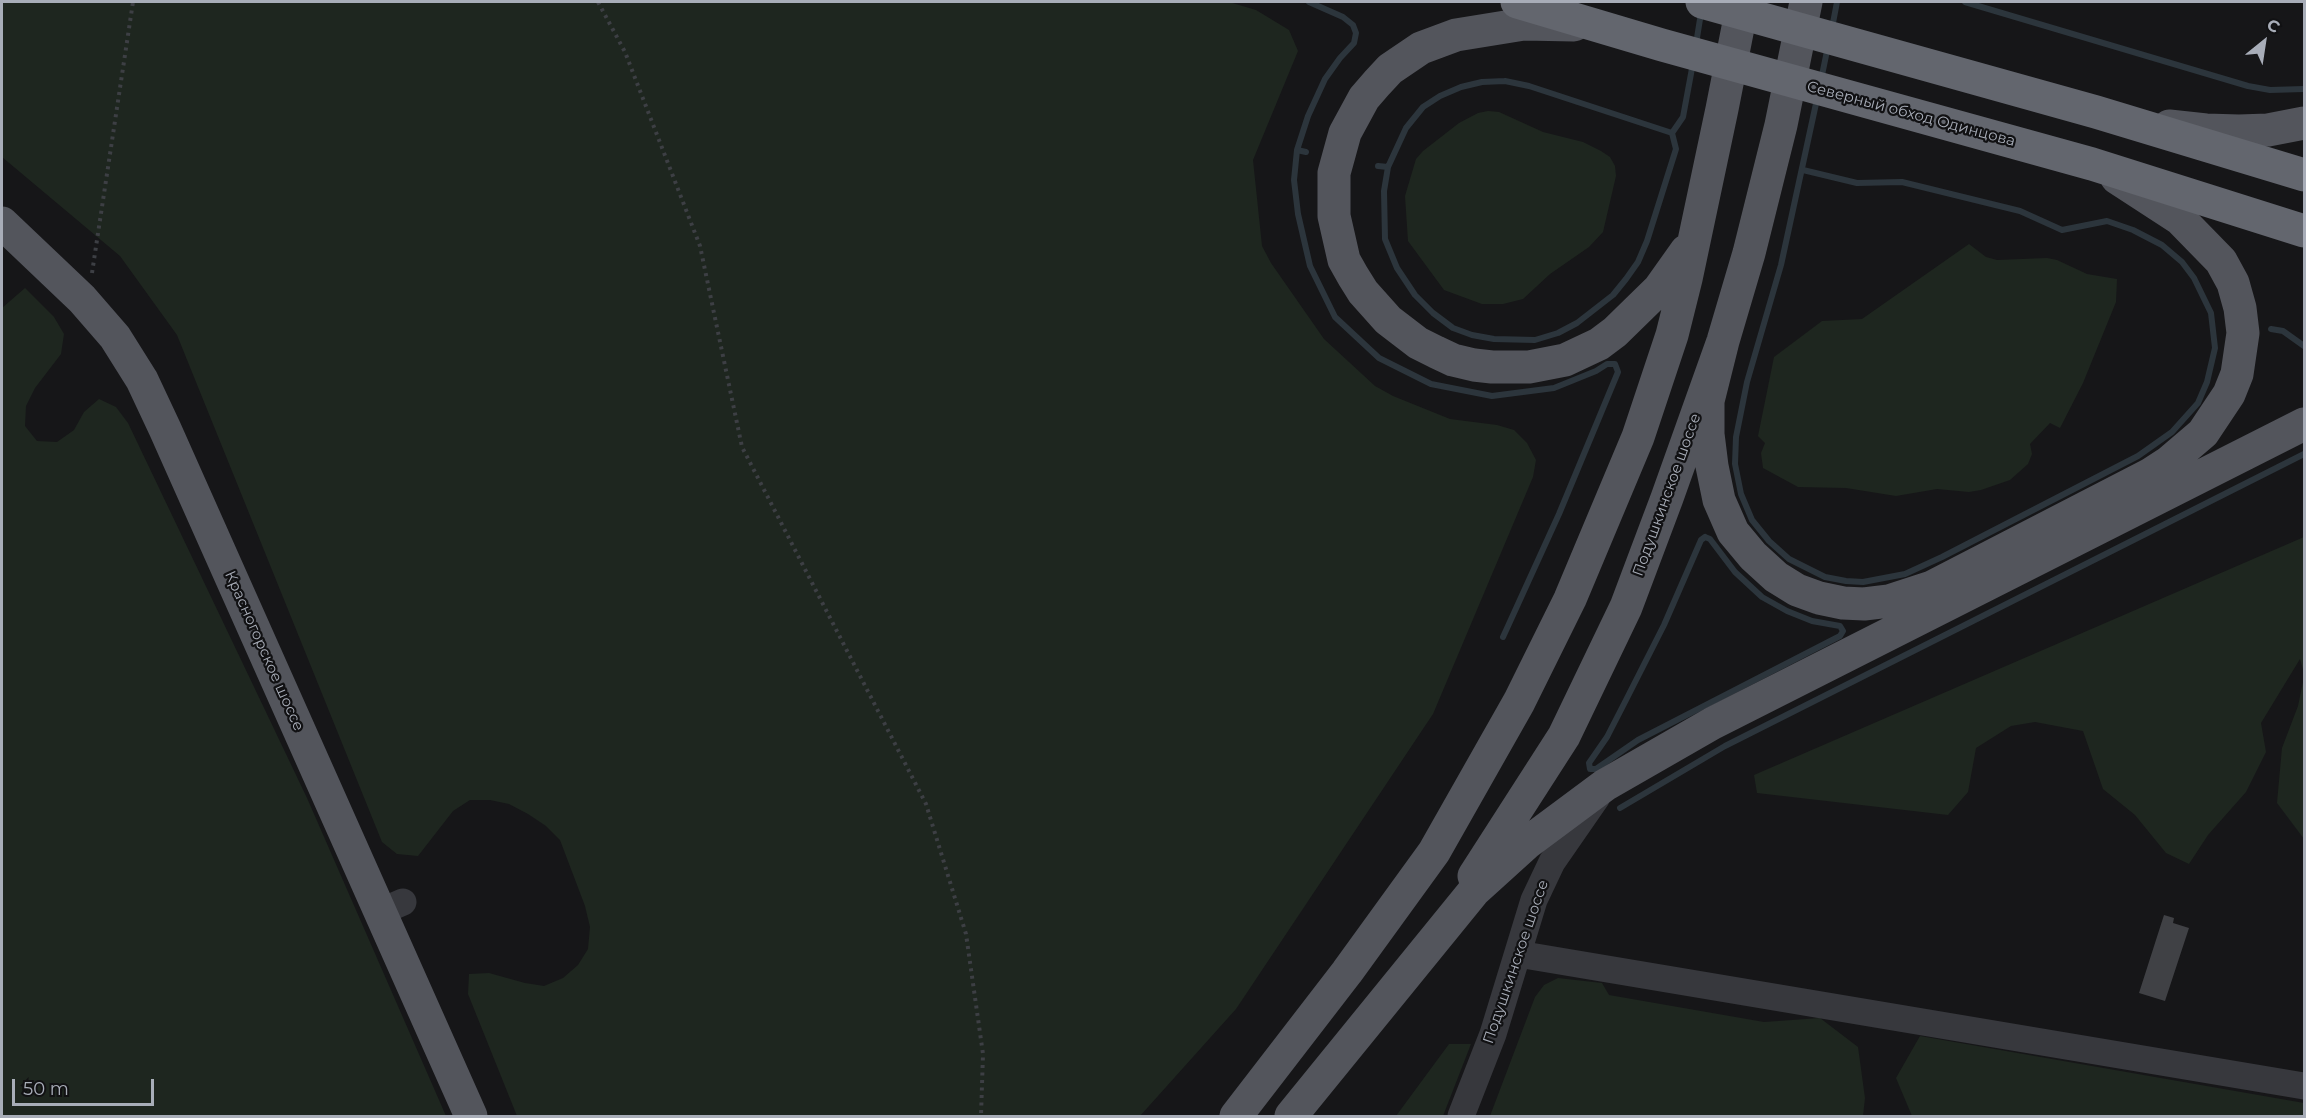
<!DOCTYPE html>
<meta charset="utf-8">
<style>
body{margin:0}
#map{position:relative;width:2306px;height:1118px;overflow:hidden;background:#161618;font-family:Montserrat,sans-serif}
canvas{display:block}
.frame{position:absolute;inset:0;border:3px solid #a8adb8;pointer-events:none}
.north{position:absolute;left:2234px;top:12px;width:60px;height:60px;-webkit-text-stroke:4px #111113;paint-order:stroke;rotate:30deg;font-size:16px;font-weight:700;line-height:24px;text-align:center;color:#a8adb8}
.north::after{content:'';display:block;margin:auto;width:21px;height:27px;background:#a8adb8;clip-path:polygon(50% 0,100% 100%,50% 72%,0 100%)}
.scale{position:absolute;left:12px;top:1079px;width:142px;height:27px;box-sizing:border-box;border:3px solid #a8adb8;border-top:0;padding-left:8px;font-size:18px;line-height:21px;white-space:nowrap;color:#a8adb8;-webkit-text-stroke:4px #111113;paint-order:stroke}
</style>
<div id="map">
<canvas width="2306" height="1118"></canvas>
<div class="frame"></div>
<div class="north">С</div>
<div class="scale">50 m</div>
</div>
<script>
const ctx = document.querySelector('canvas').getContext('2d');
ctx.lineJoin = 'round';
function paint(path, color) {
  ctx.fillStyle = color;
  ctx.fill(path, 'evenodd');
}
function shape(rows) {
  const path = new Path2D();
  for (const r of rows) {
    path.moveTo(r[0], r[1]);
    for (let i = 2; i < r.length; i += 2) path.lineTo(r[i], r[i + 1]);
  }
  return path;
}
function strokePath(path, color, width, dash) {
  ctx.strokeStyle = color;
  ctx.lineWidth = width;
  ctx.lineCap = dash ? 'butt' : 'round';
  ctx.setLineDash(dash || []);
  ctx.stroke(path);
}
function write(font, color, halo, rows, align = 'center') {
  ctx.font = font + ' Montserrat,sans-serif';
  ctx.lineWidth = 4.5;
  ctx.setLineDash([]);
  ctx.textBaseline = 'middle';
  ctx.strokeStyle = halo;
  ctx.fillStyle = color;
  for (const [text, x, y, turn = 0] of rows) {
    ctx.save();
    ctx.translate(x, y);
    ctx.rotate((+turn || 0) * Math.PI / 180);
    ctx.textAlign = isNaN(turn) ? turn : align;
    if (halo) ctx.strokeText(text, 0, 0);
    ctx.fillText(text, 0, 0);
    ctx.restore();
  }
}
const green = shape([
 [2,2,1229,2,1256,10,1289,30,1298,51,1253,160,1262,246,1271,263,1324,339,1375,386,1393,396,1450,419,1497,425,1514,430,1527,443,1536,460,1533,477,1433,714,1236,1009,1140,1116,517,1116,468,994,469,974,489,973,525,983,544,986,563,978,578,965,588,949,590,927,585,906,560,840,546,826,528,814,509,804,490,800,470,800,453,811,418,856,397,854,382,842,177,335,120,256,2,157],
 [1488,111,1499,112,1543,132,1583,142,1601,151,1610,157,1615,166,1616,176,1603,232,1589,247,1550,274,1523,299,1503,304,1482,304,1444,290,1408,241,1405,196,1416,159,1423,151,1459,123,1478,113],
 [1969,244,1986,257,1997,260,2047,258,2057,260,2087,274,2117,279,2116,302,2083,383,2060,428,2050,423,2030,444,2032,454,2028,464,2010,480,1981,490,1969,492,1937,489,1896,496,1846,488,1798,487,1763,468,1761,453,1765,443,1758,436,1774,357,1822,321,1862,319],
 [25,288,54,317,64,334,61,354,35,388,26,406,25,426,37,441,57,442,74,430,84,412,99,399,116,407,128,423,307,798,446,1116,2,1116,2,308],
 [2304,537,2304,673,2300,659,2261,723,2266,752,2246,792,2208,835,2189,864,2166,853,2135,815,2103,789,2083,731,2035,722,2011,726,1976,748,1968,792,1948,815,1757,793,1754,775],
 [2304,677,2304,839,2277,803,2282,748,2298,706],
 [1558,978,1602,983,1609,995,1764,1022,1820,1018,1858,1047,1865,1098,1863,1116,1490,1116,1535,997,1544,985],
 [1920,1036,2304,1103,2304,1116,1912,1116,1896,1078],
 [1449,1044,1471,1044,1443,1116,1396,1116]
]);
const stream = shape([
 [1309,2,1343,17,1353,25,1356,33,1354,43,1340,58,1325,79,1308,116,1297,150,1294,180,1298,214,1310,266,1335,317,1379,358,1431,384,1492,396,1554,388,1596,371,1607,364,1615,364,1618,372,1559,514,1503,637],
 [1965,2,2248,86,2270,90,2304,89],
 [1832,28,1837,2],
 [1696,44,1701,13],
 [1821,80,1828,46],
 [1505,81,1529,86,1672,133,1676,149,1647,241,1638,262,1626,279,1613,295,1577,323,1558,333,1535,340,1494,339,1472,335,1453,328,1433,313,1415,295,1397,268,1385,239,1384,191,1388,167,1406,128,1423,107,1440,96,1461,87,1482,82,1505,81],
 [1672,133,1683,117,1693,63],
 [1297,150,1306,152],
 [1378,166,1388,167],
 [1803,170,1857,183,1902,182,2020,211,2062,230,2107,221,2133,230,2162,245,2182,262,2194,278,2211,313,2215,348,2207,382,2198,403,2172,432,2138,456,1942,557,1905,574,1863,582,1846,581,1825,577,1789,559,1769,541,1752,520,1741,494,1735,464,1736,437,1747,382,1781,265,1817,99],
 [2271,329,2283,331,2304,346],
 [1705,537,1710,539,1735,572,1762,597,1787,611,1812,621,1840,626,1843,631,1840,636,1638,740,1596,769,1590,769,1589,763,1607,737,1626,700,1664,625,1701,540,1705,537],
 [1620,808,1725,746,2304,454]
]);
const building = shape([
 [2164,915,2174,918,2173,923,2189,928,2165,1001,2139,993]
]);
const path = shape([
 [598,2,625,52,700,246,742,447,926,804,966,934,983,1054,981,1116],
 [92,273,133,2]
]);
const minor = shape([
 [380,912,403,902],
 [1518,954,2304,1086],
 [1461,1116,1493,1034,1534,900,1552,862,1597,797]
]);
const major = shape([
 [1574,25,1524,24,1456,35,1421,48,1390,69,1377,83,1364,98,1345,133,1334,173,1334,216,1344,260,1353,276,1363,292,1388,320,1418,343,1436,352,1453,360,1474,365,1492,367,1529,367,1565,360,1599,344,1615,332,1659,289,1686,251],
 [2169,126,2206,130,2239,131,2268,130,2304,123],
 [2,223,82,299,115,337,142,380,165,429,471,1116],
 [1723,341,1708,401,1708,434,1712,466,1719,500,1733,532,1753,556,1776,577,1797,590,1819,598,1843,603,1864,604,1889,601,1932,587,2149,475,2169,462,2203,433,2229,394,2237,374,2243,333,2240,308,2233,283,2221,261,2180,219,2117,178],
 [1474,876,1564,736,1626,607,1667,498,1723,341,1749,253,1781,125,1806,2],
 [1236,1116,1347,972,1434,852,1519,702,1570,599,1638,437,1672,335,1686,279,1722,109,1743,2],
 [1291,1116,1474,891,1527,843,1605,785,1713,723,2304,424]
]);
const highway = shape([
 [1517,2,1662,45,2092,164,2304,231],
 [1702,2,2096,112,2304,175]
]);
const streetNames = [
 ["Северный обход Одинцова",1911,114,15],
 ["Подушкинское шоссе",1667,495,-70],
 ["Красногорское шоссе",264,651,66],
 ["Подушкинское шоссе",1516,962,-71]
];
paint(green, '#1e261f');
strokePath(stream, '#2c353c', 6);
paint(building, '#404145');
strokePath(path, '#3d3f44', 4, [3, 4.5]);
strokePath(minor, '#37383d', 27);
strokePath(major, '#53555c', 33);
strokePath(highway, '#63666e', 33);
write('15px', '#a8adb8', '#111113', streetNames);
</script>
